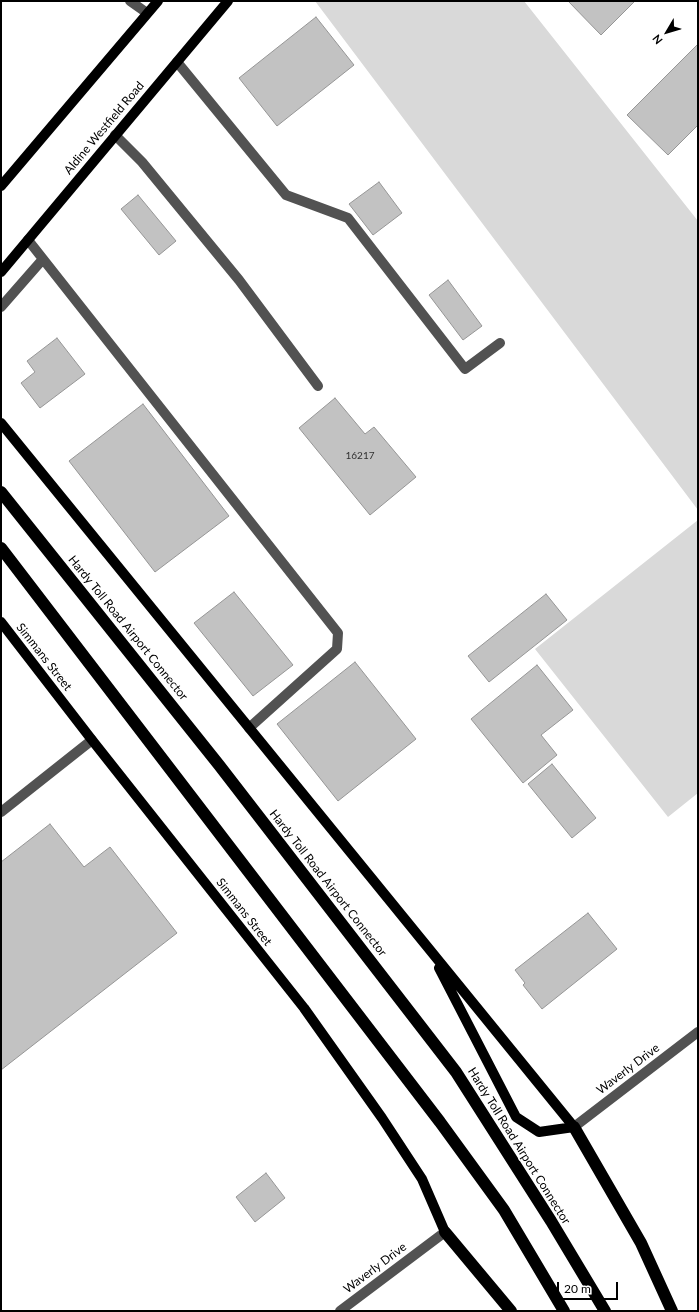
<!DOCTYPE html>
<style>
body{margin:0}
#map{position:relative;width:699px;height:1312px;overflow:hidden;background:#fff;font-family:Lato,sans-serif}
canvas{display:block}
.frame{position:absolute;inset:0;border:2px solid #000;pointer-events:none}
.north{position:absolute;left:647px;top:12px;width:40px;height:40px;-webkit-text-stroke:3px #fff;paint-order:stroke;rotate:232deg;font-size:11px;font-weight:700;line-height:16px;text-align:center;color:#000}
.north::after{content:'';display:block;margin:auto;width:14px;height:18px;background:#000;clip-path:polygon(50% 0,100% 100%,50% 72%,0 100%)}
.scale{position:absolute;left:557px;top:1282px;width:61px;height:18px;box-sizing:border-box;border:2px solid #000;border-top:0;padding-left:5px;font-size:12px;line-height:14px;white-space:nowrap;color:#000;-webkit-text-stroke:3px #fff;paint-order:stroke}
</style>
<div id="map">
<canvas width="699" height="1312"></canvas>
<div class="frame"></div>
<div class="north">N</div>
<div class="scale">20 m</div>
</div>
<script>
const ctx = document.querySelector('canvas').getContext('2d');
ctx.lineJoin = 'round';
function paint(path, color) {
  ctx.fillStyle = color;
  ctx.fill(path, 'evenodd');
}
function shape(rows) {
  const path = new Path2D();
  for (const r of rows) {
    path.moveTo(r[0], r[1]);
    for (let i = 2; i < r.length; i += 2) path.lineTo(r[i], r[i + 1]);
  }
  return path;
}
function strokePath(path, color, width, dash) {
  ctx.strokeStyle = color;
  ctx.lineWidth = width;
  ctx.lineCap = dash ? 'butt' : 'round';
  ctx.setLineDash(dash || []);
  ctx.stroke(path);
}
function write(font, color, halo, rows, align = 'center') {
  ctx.font = font + ' Lato,sans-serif';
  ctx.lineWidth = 3;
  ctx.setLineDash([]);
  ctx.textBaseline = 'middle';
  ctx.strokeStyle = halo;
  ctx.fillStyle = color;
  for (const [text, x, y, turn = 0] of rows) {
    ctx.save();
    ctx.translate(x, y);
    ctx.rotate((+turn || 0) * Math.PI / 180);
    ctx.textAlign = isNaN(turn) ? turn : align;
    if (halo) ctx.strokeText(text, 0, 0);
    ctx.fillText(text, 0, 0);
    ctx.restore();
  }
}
const green = shape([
 [315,1,524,1,698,221,698,510],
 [698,520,698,793,668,817,535,649]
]);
const building = shape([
 [568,1,635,1,601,35,568,1],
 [316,17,354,65,277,126,239,78,316,17],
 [698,44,698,125,668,155,627,115,698,44],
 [379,182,402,213,373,235,349,204,379,182],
 [138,195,176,241,159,255,121,209,138,195],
 [448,280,482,326,463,340,429,295,448,280],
 [57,338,85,374,40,408,21,383,35,372,27,361,57,338],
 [335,398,365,434,374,427,416,477,370,515,299,428,335,398],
 [143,404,229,516,155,572,69,461,143,404],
 [234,592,293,665,253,696,194,623,234,592],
 [546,594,567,620,489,682,468,656,546,594],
 [355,662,416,739,338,801,277,724,355,662],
 [537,665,573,710,541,735,557,755,523,783,471,719,537,665],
 [552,764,596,818,572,838,528,784,552,764],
 [50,824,84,867,110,847,177,933,1,1070,1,862,50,824],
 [588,913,617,949,542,1009,523,985,525,983,515,970,588,913],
 [266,1173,285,1198,255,1222,236,1197,266,1173]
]);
const minor = shape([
 [130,1,147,13],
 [177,62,286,195,348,218,465,369,500,343],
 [115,135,142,162,239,280,318,386],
 [28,240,338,633,337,649,249,728],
 [1,307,43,259],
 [1,812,92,740],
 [574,1127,698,1032],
 [340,1311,445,1232]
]);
const major = shape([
 [1,186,158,1],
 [1,272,228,1],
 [1,423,574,1127],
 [1,622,92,740,304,1008,382,1118,422,1179,445,1232],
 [439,968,516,1117,539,1132,574,1127]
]);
const highway = shape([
 [1,492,219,765,456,1072,551,1221,605,1311],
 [1,548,440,1122,504,1210,564,1311],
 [574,1127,641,1243,672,1311],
 [445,1232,511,1311]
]);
const numberNames = [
 ["16217",360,456]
];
const streetNames = [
 ["Aldine Westfield Road",104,128,-50],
 ["Hardy Toll Road Airport Connector",128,628,51],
 ["Simmans Street",44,657,52],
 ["Hardy Toll Road Airport Connector",328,883,52],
 ["Simmans Street",244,912,52],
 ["Waverly Drive",628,1069,-37],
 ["Hardy Toll Road Airport Connector",519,1146,58],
 ["Waverly Drive",375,1268,-37]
];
paint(green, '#d9d9d9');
paint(building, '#c2c2c2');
strokePath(building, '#969696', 1);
strokePath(minor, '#525252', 10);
strokePath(major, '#000', 10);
strokePath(highway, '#000', 12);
write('10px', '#303030', null, numberNames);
write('12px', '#000', '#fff', streetNames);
</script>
